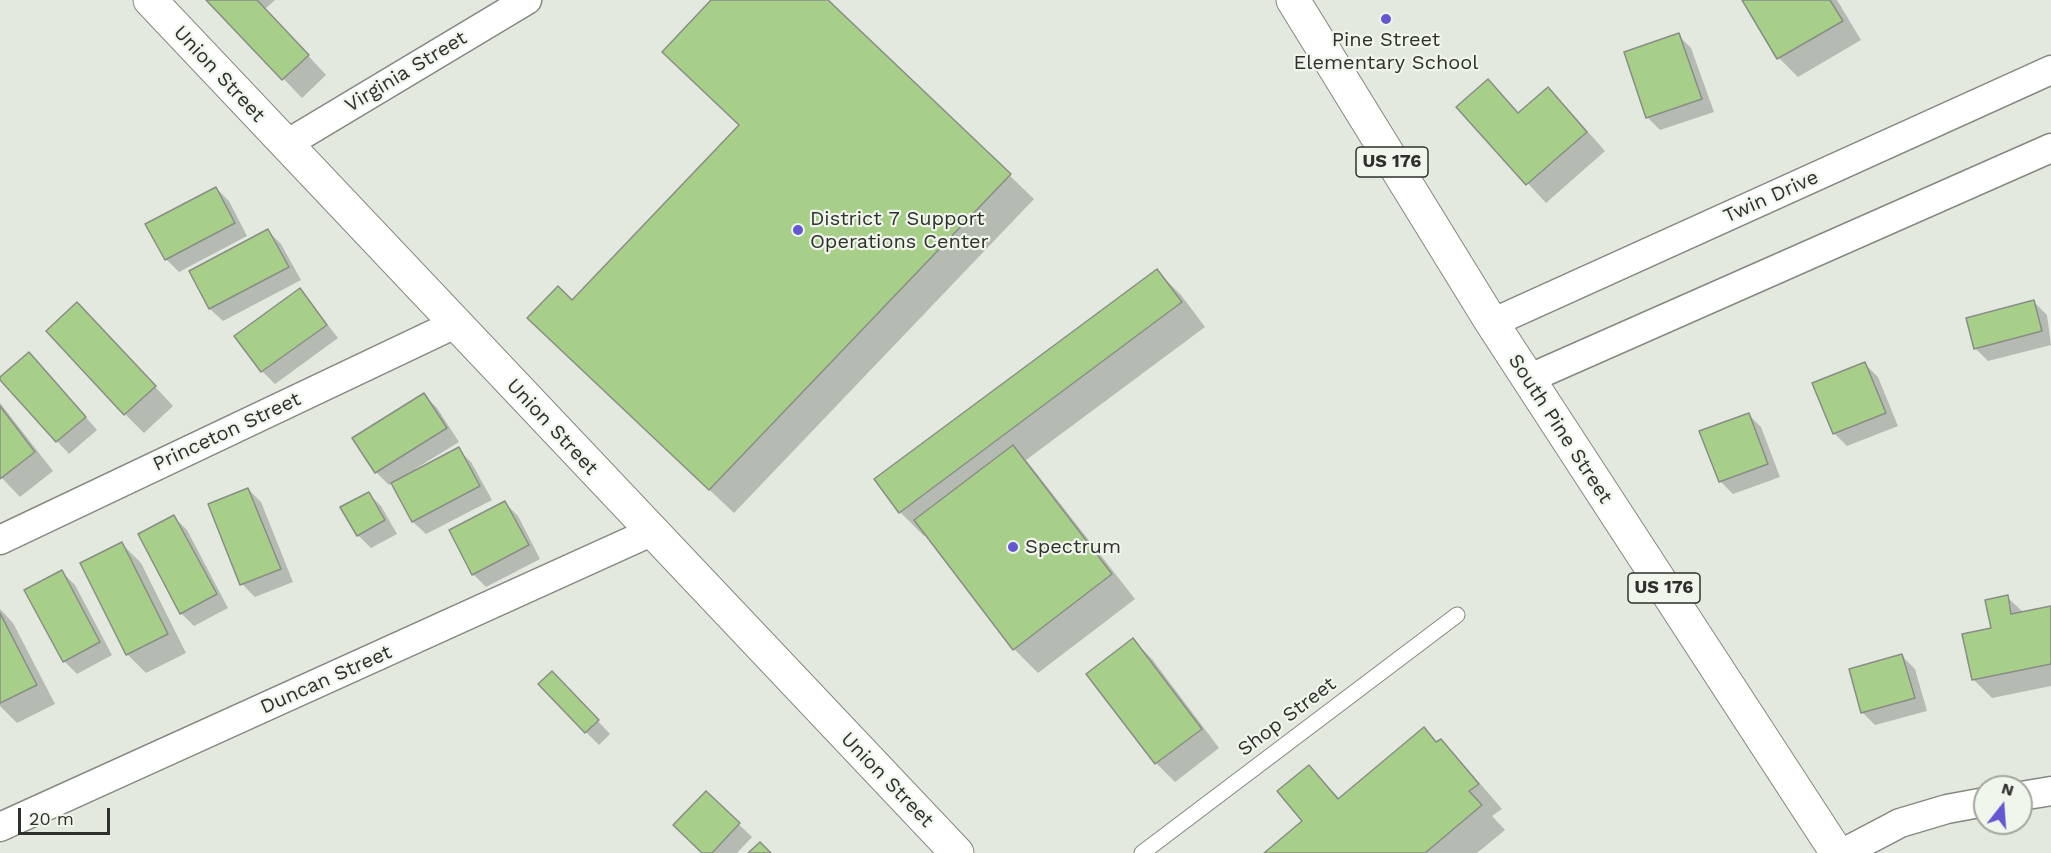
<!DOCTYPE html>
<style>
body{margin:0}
#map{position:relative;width:2051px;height:853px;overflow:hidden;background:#e3e9df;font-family:"Work Sans",sans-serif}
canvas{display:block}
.north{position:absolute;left:1973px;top:775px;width:60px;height:60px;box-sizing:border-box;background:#f0f6ec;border:2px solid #a2a79f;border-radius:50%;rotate:17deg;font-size:16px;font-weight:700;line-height:24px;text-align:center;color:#2d302c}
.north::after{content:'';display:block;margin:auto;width:21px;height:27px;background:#6358d1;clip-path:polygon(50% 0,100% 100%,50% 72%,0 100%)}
.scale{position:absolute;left:18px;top:808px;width:92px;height:27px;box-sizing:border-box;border:3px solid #2d302c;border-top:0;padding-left:8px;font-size:18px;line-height:21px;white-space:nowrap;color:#2d302c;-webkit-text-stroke:4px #f0f6ec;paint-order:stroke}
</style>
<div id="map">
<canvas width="2051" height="853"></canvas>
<div class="north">N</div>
<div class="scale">20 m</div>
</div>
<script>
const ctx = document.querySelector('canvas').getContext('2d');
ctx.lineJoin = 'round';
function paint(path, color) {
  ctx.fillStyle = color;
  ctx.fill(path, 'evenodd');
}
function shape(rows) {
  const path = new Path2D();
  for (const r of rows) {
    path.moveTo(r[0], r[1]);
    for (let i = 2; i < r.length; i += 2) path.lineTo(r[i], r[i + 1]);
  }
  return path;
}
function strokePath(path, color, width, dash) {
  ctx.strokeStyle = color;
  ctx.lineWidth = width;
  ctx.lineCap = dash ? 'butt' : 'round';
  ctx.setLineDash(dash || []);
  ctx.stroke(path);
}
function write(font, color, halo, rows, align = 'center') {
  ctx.font = font + ' "Work Sans",sans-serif';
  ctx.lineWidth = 4.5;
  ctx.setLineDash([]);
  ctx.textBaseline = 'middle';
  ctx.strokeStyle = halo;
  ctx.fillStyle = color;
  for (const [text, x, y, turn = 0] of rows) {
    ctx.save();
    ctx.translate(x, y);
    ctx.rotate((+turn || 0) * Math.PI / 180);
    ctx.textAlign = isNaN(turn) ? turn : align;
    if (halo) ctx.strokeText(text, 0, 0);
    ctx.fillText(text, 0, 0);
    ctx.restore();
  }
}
const shadow = shape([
 [208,0,275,0,265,9,326,75,302,98],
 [713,0,826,0,1034,199,734,513,553,342,572,302,741,126],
 [1744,0,1837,0,1861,40,1798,77,1779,58],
 [1678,35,1691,48,1714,112,1660,130,1647,117],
 [1488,81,1519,114,1567,108,1605,151,1546,203,1458,107],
 [216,188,229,201,247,236,179,272,166,259],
 [268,231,281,244,301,280,223,321,210,309,191,272],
 [1157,271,1181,295,1205,327,1026,460,1135,599,1038,673,1014,649,926,534,924,536,900,512],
 [300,290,338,338,275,384,262,371],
 [2034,302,2047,315,2051,345,1988,361,1975,348],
 [96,323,173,406,144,433,125,414],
 [1865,364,1878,377,1898,426,1847,446,1834,433],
 [42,367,97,430,69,454,57,441],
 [424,395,437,408,459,442,415,469,416,471,458,449,471,462,492,500,426,534,413,522,393,483,389,485,376,472,354,438],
 [0,403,53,471,20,497,0,476],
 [1748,414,1761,427,1780,477,1733,494,1720,481],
 [248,489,261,502,293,582,255,597,242,584],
 [369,494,381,506,397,534,371,548,358,535],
 [505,503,518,516,540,559,486,587,473,574],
 [174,517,187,530,228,608,194,626,181,613],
 [122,544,141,563,186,653,146,673,127,654],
 [62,572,75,585,112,655,77,674,64,661],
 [2007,597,2024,613,2051,608,2051,686,1992,698,1973,679],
 [0,609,13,623,55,704,17,723,0,706],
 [1133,640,1152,659,1219,748,1175,782,1156,763,1088,674],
 [1902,656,1915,669,1927,711,1875,725,1862,712],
 [565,686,610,734,599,745,586,732],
 [1423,729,1437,743,1440,741,1464,765,1502,809,1492,816,1505,830,1477,853,1266,853,1304,822,1309,767,1340,799],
 [706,793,752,837,737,853,704,853]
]);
const building = shape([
 [206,0,257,0,309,55,282,80,206,0],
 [711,0,828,0,1011,174,709,490,527,318,558,286,572,300,739,125,662,52,711,0],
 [1742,0,1830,0,1843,21,1777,59,1742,0],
 [1679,33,1702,99,1646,118,1624,52,1679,33],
 [1488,79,1518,113,1548,87,1587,132,1526,185,1456,107,1488,79],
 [216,187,235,223,165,260,145,224,216,187],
 [268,229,289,267,209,309,189,271,268,229],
 [1157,269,1182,302,899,513,874,479,1157,269],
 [300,288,327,325,261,372,234,336,300,288],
 [2034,300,2042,331,1974,349,1966,318,2034,300],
 [77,302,156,386,124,415,46,331,77,302],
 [29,352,86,417,56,442,0,380,0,377,29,352],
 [1865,362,1886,413,1833,434,1812,383,1865,362],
 [424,393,447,428,375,473,352,438,424,393],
 [0,406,35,452,0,479,0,406],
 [1749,413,1768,464,1719,482,1699,431,1749,413],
 [1013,445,1112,574,1013,650,914,520,1013,445],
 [459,447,480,486,412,522,391,483,459,447],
 [248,488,281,569,240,585,208,504,248,488],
 [369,492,385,520,357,536,340,507,369,492],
 [505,501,529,545,472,575,449,530,505,501],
 [174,515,217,594,180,614,138,534,174,515],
 [122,542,168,634,126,655,80,563,122,542],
 [62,570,100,642,63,662,24,590,62,570],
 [2008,595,2011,614,2051,606,2051,664,1972,680,1962,634,1991,628,1985,600,2008,595],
 [0,613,37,685,0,703,0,613],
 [1133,638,1202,729,1155,764,1086,674,1133,638],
 [1902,654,1915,698,1861,713,1849,669,1902,654],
 [552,671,599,720,585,733,538,684,552,671],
 [1424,727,1436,742,1441,739,1479,784,1469,791,1482,805,1425,853,1264,853,1302,821,1277,791,1309,765,1338,799,1424,727],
 [706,791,740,823,712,853,702,853,673,825,706,791],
 [760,842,771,853,748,853,760,842]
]);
const service = shape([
 [1142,853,1457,615]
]);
const minor = shape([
 [285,145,527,0],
 [1492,323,2051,70],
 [1528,379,2051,148],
 [0,540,455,324],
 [2021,796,2051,791],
 [0,827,651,532],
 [1843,853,1900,823,1947,809,1985,802]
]);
const secondary = shape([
 [150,0,957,853]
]);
const trunk = shape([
 [1293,0,1492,323,1837,853]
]);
const markers = [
 [1386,19,6,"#6358d1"],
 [798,230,6,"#6358d1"],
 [1013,547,6,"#6358d1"]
];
const shields = [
 [1392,162,72],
 [1664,588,72]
];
const shieldNames = [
 ["US 176",1392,162],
 ["US 176",1664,588]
];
const poiNames = [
 ["Pine Street",1386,40,"center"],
 ["Elementary School",1386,63,"center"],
 ["District 7 Support",810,219],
 ["Operations Center",810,242],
 ["Spectrum",1025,547]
];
const streetNames = [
 ["Virginia Street",406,72,-31],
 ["Union Street",219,74,47],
 ["Twin Drive",1771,197,-24],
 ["Union Street",552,427,47],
 ["South Pine Street",1560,429,57],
 ["Princeton Street",227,432,-25],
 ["Duncan Street",326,680,-24],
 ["Shop Street",1287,717,-37],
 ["Union Street",887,780,46]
];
paint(shadow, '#0003');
paint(building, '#a7cf89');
strokePath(building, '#888e85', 1.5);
strokePath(service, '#838980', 17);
strokePath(minor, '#838980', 31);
strokePath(secondary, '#838980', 35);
strokePath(trunk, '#838980', 35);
strokePath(service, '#fff', 15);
strokePath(minor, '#fff', 28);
strokePath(secondary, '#fff', 33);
strokePath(trunk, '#fff', 33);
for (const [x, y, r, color] of markers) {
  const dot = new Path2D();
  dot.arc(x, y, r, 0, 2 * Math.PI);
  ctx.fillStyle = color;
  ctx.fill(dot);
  strokePath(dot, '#f0f6ec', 2);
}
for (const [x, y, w] of shields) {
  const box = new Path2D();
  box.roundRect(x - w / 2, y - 15, w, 30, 4.5);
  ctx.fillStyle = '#f0f6ec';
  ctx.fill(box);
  strokePath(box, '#2d302c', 1.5);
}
write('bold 18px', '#2d302c', null, shieldNames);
write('20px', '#2d302c', '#f0f6ec', poiNames, 'left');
write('20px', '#2d302c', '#f0f6ec', streetNames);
</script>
